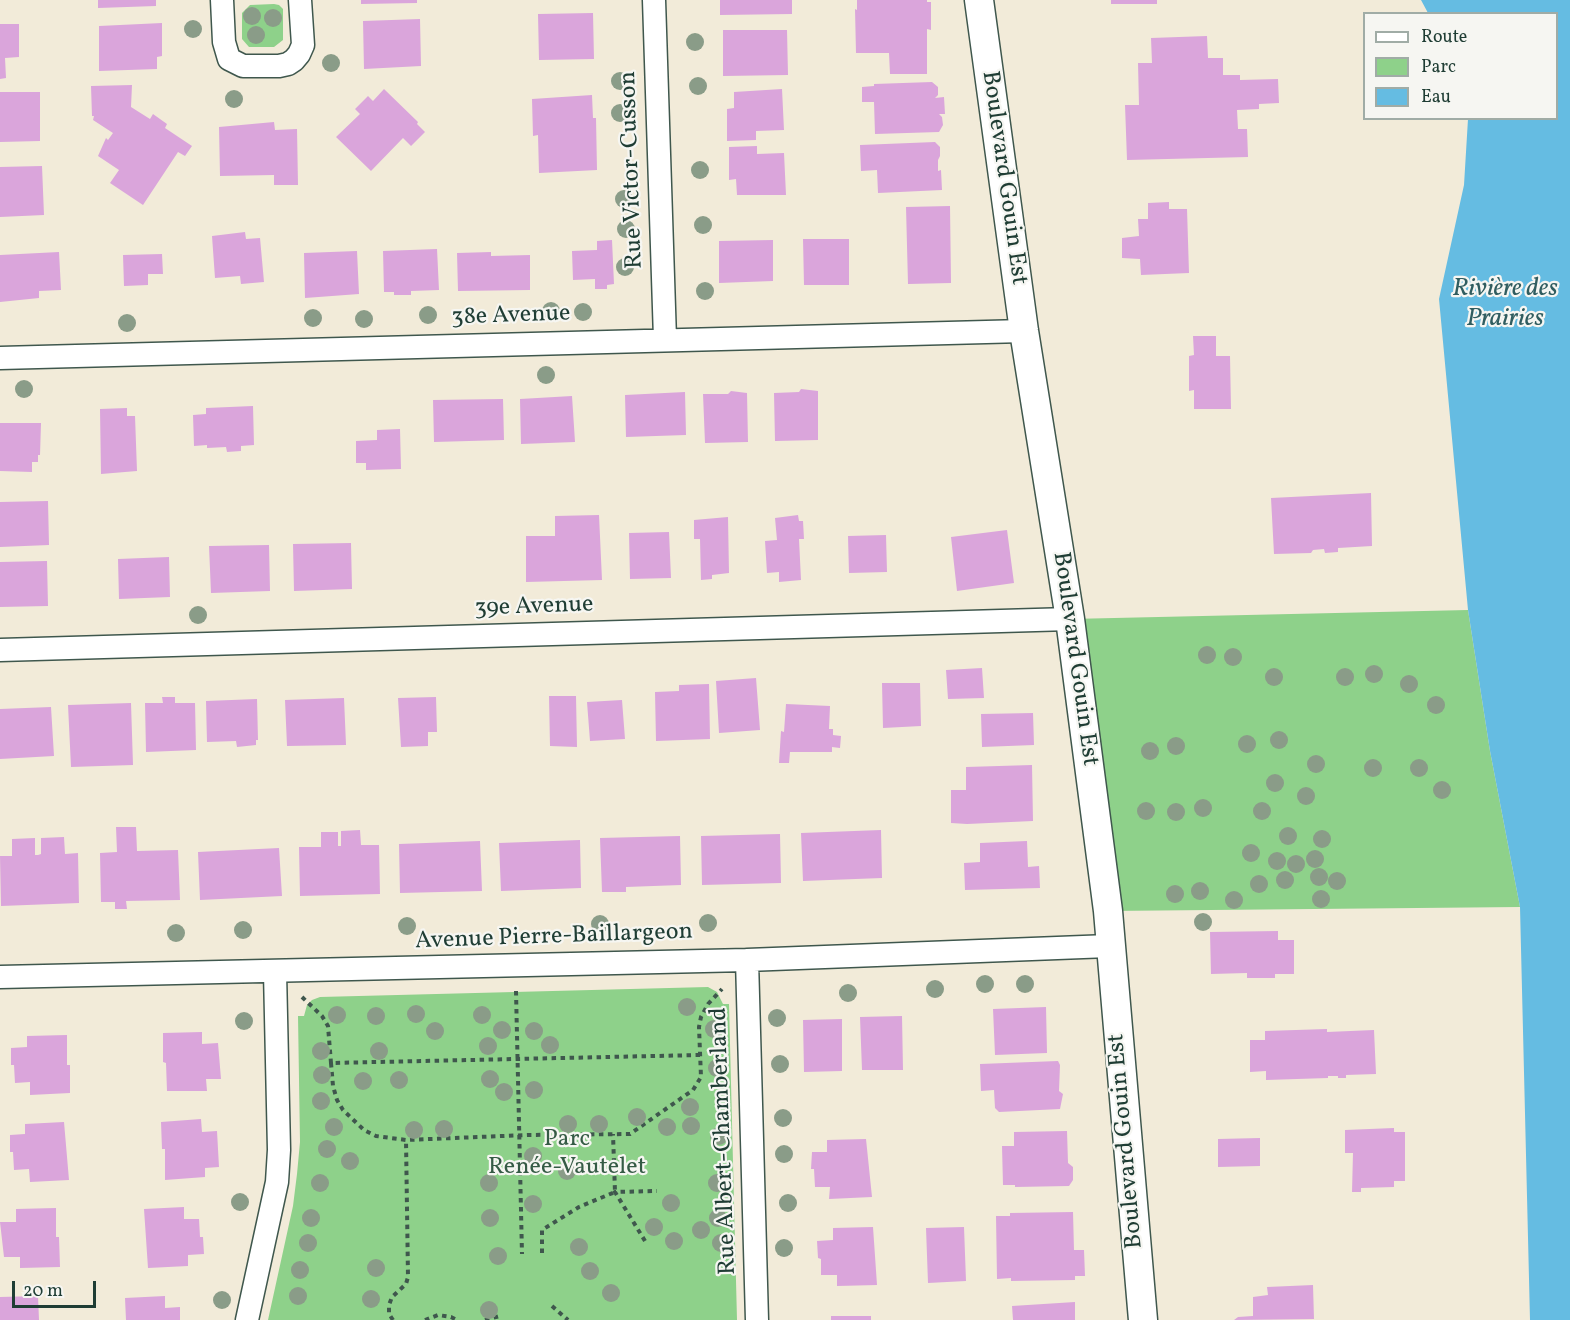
<!DOCTYPE html>
<meta charset="utf-8">
<style>
body{margin:0}
#map{position:relative;width:1570px;height:1320px;overflow:hidden;background:#f2ebd9;font-family:Vollkorn,serif}
canvas{display:block}
.legend{position:absolute;left:1363px;top:12px;width:195px;height:108px;box-sizing:border-box;background:#f6f6f2;border:2px solid #a0aca6;margin:0;padding:8px 10px;list-style:none;font-size:18px;color:#1f3d34}
.legend li{display:flex;align-items:center;gap:12px;height:30px}
.legend b{width:30px;border:2px solid #a0aca6}
.scale{position:absolute;left:12px;top:1281px;width:84px;height:27px;box-sizing:border-box;border:3px solid #1f3d34;border-top:0;padding-left:8px;font-size:18px;line-height:21px;white-space:nowrap;color:#1f3d34;-webkit-text-stroke:4px #f6f6f2;paint-order:stroke}
</style>
<div id="map">
<canvas width="1570" height="1320"></canvas>
<ul class="legend">
<li><b style="height:8px;background:#fff"></b>Route</li>
<li><b style="height:16px;background:#8ed18a"></b>Parc</li>
<li><b style="height:16px;background:#65bce2"></b>Eau</li>
</ul>
<div class="scale">20 m</div>
</div>
<script>
const ctx = document.querySelector('canvas').getContext('2d');
ctx.lineJoin = 'round';
function paint(path, color) {
  ctx.fillStyle = color;
  ctx.fill(path, 'evenodd');
}
function shape(rows) {
  const path = new Path2D();
  for (const r of rows) {
    path.moveTo(r[0], r[1]);
    for (let i = 2; i < r.length; i += 2) path.lineTo(r[i], r[i + 1]);
  }
  return path;
}
function strokePath(path, color, width, dash) {
  ctx.strokeStyle = color;
  ctx.lineWidth = width;
  ctx.lineCap = dash ? 'butt' : 'round';
  ctx.setLineDash(dash || []);
  ctx.stroke(path);
}
function write(font, color, halo, rows, align = 'center') {
  ctx.font = font + ' Vollkorn,serif';
  ctx.lineWidth = 4.5;
  ctx.setLineDash([]);
  ctx.textBaseline = 'middle';
  ctx.strokeStyle = halo;
  ctx.fillStyle = color;
  for (const [text, x, y, turn = 0] of rows) {
    ctx.save();
    ctx.translate(x, y);
    ctx.rotate((+turn || 0) * Math.PI / 180);
    ctx.textAlign = isNaN(turn) ? turn : align;
    if (halo) ctx.strokeText(text, 0, 0);
    ctx.fillText(text, 0, 0);
    ctx.restore();
  }
}
const green = shape([
 [274,4,279,5,283,9,283,40,274,47,249,47,242,39,242,13,250,5],
 [1468,610,1490,751,1520,907,1108,911,1070,619],
 [708,987,717,992,723,1004,729,1004,737,1320,268,1320,293,1206,297,1174,300,1142,298,1016,304,1016,307,1005,312,1000,320,997]
]);
const water = shape([
 [1421,0,1570,0,1570,1320,1530,1320,1520,907,1490,751,1468,610,1439,299,1464,185,1468,119,1556,118,1556,14,1428,13]
]);
const building = shape([
 [98,0,156,0,156,6,98,8],
 [361,0,417,0,417,3,361,4],
 [720,0,792,0,792,14,720,15],
 [857,0,927,0,927,2,931,2,931,30,927,29,927,74,890,74,889,53,856,53,855,9,857,10],
 [1111,0,1157,0,1157,4,1111,4],
 [593,13,594,59,539,60,538,14],
 [420,19,421,66,364,69,363,21],
 [162,23,162,56,157,57,157,69,99,71,99,26],
 [0,24,19,24,19,57,5,58,6,78,0,79],
 [723,30,787,30,788,75,723,76],
 [1207,36,1208,58,1223,58,1223,75,1240,75,1240,80,1278,79,1279,103,1259,104,1259,109,1237,110,1238,129,1247,129,1248,157,1127,160,1125,105,1139,105,1138,63,1152,63,1151,38],
 [932,82,938,87,938,95,935,98,944,97,945,114,939,114,942,117,943,125,939,132,875,134,874,102,862,102,862,87,874,86,874,84],
 [132,85,131,107,150,119,153,114,167,124,165,128,192,146,185,156,178,152,143,205,110,183,119,170,98,156,106,138,108,140,113,133,93,120,94,116,92,116,91,86],
 [384,89,418,122,417,124,425,132,411,146,403,138,371,171,336,137,360,114,355,109,368,96,373,101],
 [782,89,784,130,756,131,756,140,727,141,727,109,734,108,734,92],
 [0,92,40,92,40,141,0,142],
 [592,95,593,118,596,118,597,170,539,173,538,135,533,136,532,99],
 [274,122,275,130,297,129,298,185,274,185,274,175,220,176,219,127],
 [935,142,940,147,940,156,938,160,938,171,941,170,942,190,878,193,877,170,861,171,860,145],
 [757,146,757,154,784,153,786,195,737,195,736,179,729,180,729,147],
 [42,166,44,215,0,217,0,167],
 [1169,202,1169,209,1187,209,1189,273,1141,275,1140,259,1122,258,1122,238,1139,236,1138,219,1148,219,1148,203],
 [950,206,951,283,908,284,906,207],
 [245,232,246,239,260,238,264,282,241,284,240,276,215,278,212,236],
 [803,239,849,239,849,285,804,285],
 [612,240,614,284,607,285,607,289,595,289,595,279,573,280,572,251,597,250,597,241],
 [773,240,773,281,719,283,719,241],
 [437,249,439,290,411,291,411,295,394,295,394,292,384,292,383,251],
 [357,251,359,294,305,298,304,253],
 [59,252,61,290,39,291,39,298,0,302,0,255],
 [491,252,491,256,530,255,530,290,458,291,457,253],
 [162,254,163,274,148,274,148,285,124,286,123,255],
 [1193,336,1216,336,1216,356,1230,356,1231,409,1194,409,1194,390,1189,391,1189,356,1194,355],
 [801,389,818,391,818,440,775,441,774,393,799,392],
 [731,391,747,393,748,442,705,443,703,394,728,394],
 [685,392,686,435,626,437,625,395],
 [572,396,575,442,521,444,520,399],
 [503,399,504,440,434,442,433,400],
 [253,406,254,445,241,446,241,451,227,452,226,447,207,448,207,445,194,446,193,415,206,414,206,408],
 [127,408,127,416,135,416,137,471,101,474,100,409],
 [0,423,41,423,40,455,38,455,38,462,32,462,32,472,0,471],
 [400,429,401,469,366,470,366,463,356,463,356,441,377,440,377,430],
 [1371,493,1372,546,1338,548,1338,552,1325,553,1324,549,1313,550,1311,553,1274,554,1271,498],
 [48,501,49,545,0,547,0,502],
 [599,515,602,580,526,582,526,536,555,536,555,516],
 [798,515,799,521,803,521,804,539,799,539,801,580,779,582,779,572,767,573,765,541,777,540,775,518],
 [728,517,729,573,712,575,712,579,701,580,700,539,694,539,694,520],
 [1007,530,1014,583,957,591,951,537],
 [669,532,671,578,630,579,629,533],
 [886,535,887,572,849,573,848,536],
 [351,543,352,589,294,591,293,544],
 [269,545,270,591,211,593,209,546],
 [169,557,170,597,119,599,118,559],
 [47,561,48,606,0,607,0,562],
 [982,668,984,698,948,699,946,670],
 [756,678,760,730,719,733,716,681],
 [882,683,920,683,921,726,883,728],
 [709,684,710,739,656,741,655,692,679,691,679,685],
 [549,696,576,696,577,747,550,746],
 [162,697,175,697,175,703,195,703,196,750,146,752,145,703,163,703],
 [436,697,437,732,428,732,428,746,401,747,398,698],
 [344,698,346,745,287,746,285,700],
 [257,699,258,740,256,740,256,745,237,747,236,741,207,742,206,701],
 [622,700,625,739,590,741,587,702],
 [131,703,133,765,71,767,68,705],
 [786,704,830,706,829,729,833,729,833,735,841,736,840,748,832,747,832,752,790,752,789,763,779,763,781,731,784,732],
 [51,707,54,756,0,759,0,709],
 [1033,713,1034,745,982,747,981,714],
 [1032,765,1033,821,967,824,951,823,951,790,966,790,966,767],
 [116,827,136,827,137,851,178,850,180,900,126,901,127,909,115,909,115,902,101,902,100,853,117,852],
 [360,830,361,845,379,845,380,894,300,896,299,847,321,847,321,832,338,832,338,846,341,846,341,831],
 [881,830,882,878,803,881,801,833],
 [780,834,781,883,702,885,701,836],
 [680,836,681,885,626,887,626,892,602,892,600,838],
 [64,837,65,854,78,853,79,903,1,906,0,856,12,856,12,839,35,838,35,855,38,855,41,854,41,838],
 [580,840,581,888,501,891,499,843],
 [480,841,482,891,400,893,399,844],
 [1027,841,1028,867,1039,866,1040,888,965,890,964,863,980,862,980,843],
 [279,848,282,896,200,900,198,852],
 [1278,931,1278,940,1294,940,1294,974,1275,974,1275,978,1247,978,1247,973,1211,974,1210,932],
 [1046,1007,1047,1053,995,1055,993,1009],
 [902,1016,903,1070,862,1070,860,1017],
 [842,1019,842,1071,804,1072,803,1020],
 [1327,1029,1327,1032,1374,1030,1376,1074,1346,1075,1346,1078,1338,1078,1338,1076,1328,1076,1328,1078,1266,1080,1266,1071,1250,1072,1250,1040,1265,1040,1265,1031],
 [202,1032,202,1044,218,1043,221,1079,206,1079,207,1091,167,1091,166,1063,163,1062,163,1033],
 [67,1035,67,1065,70,1065,70,1093,30,1095,30,1082,15,1083,14,1065,11,1065,11,1048,27,1047,27,1036],
 [1058,1061,1060,1065,1059,1091,1063,1094,1060,1109,999,1112,995,1108,994,1090,981,1091,980,1064],
 [201,1119,202,1132,217,1131,219,1167,205,1168,205,1177,165,1180,165,1149,162,1149,161,1122],
 [64,1122,69,1180,30,1182,29,1169,14,1170,13,1152,10,1152,10,1135,25,1134,25,1124],
 [1394,1128,1394,1132,1405,1132,1405,1181,1394,1181,1394,1187,1361,1188,1361,1192,1352,1192,1353,1153,1345,1153,1345,1130],
 [1067,1131,1068,1163,1073,1167,1073,1180,1069,1186,1015,1187,1015,1185,1003,1185,1002,1146,1014,1146,1014,1132],
 [1260,1138,1260,1166,1218,1167,1218,1139],
 [866,1139,872,1197,829,1199,830,1187,815,1187,814,1169,811,1169,812,1152,827,1152,827,1140],
 [184,1207,184,1219,199,1219,200,1237,203,1237,204,1254,188,1255,188,1266,148,1268,144,1209],
 [56,1208,56,1237,59,1237,60,1267,20,1268,20,1257,4,1257,0,1222,16,1222,16,1209],
 [1073,1212,1074,1250,1084,1250,1085,1276,1075,1276,1075,1280,1011,1281,1011,1278,997,1279,996,1216,1010,1216,1010,1213],
 [873,1227,877,1285,837,1286,837,1275,821,1275,821,1259,818,1258,817,1241,833,1240,833,1228],
 [964,1227,966,1281,928,1283,926,1228],
 [1313,1285,1314,1319,1234,1320,1238,1317,1253,1316,1253,1297,1268,1295,1267,1287],
 [38,1296,39,1320,0,1320,0,1297],
 [165,1296,165,1308,180,1307,180,1320,126,1320,125,1298],
 [1075,1302,1075,1320,1013,1320,1012,1306],
 [831,1316,871,1316,871,1320,831,1320]
]);
const path = shape([
 [516,991,522,1254],
 [302,997,322,1016,328,1026,331,1063,700,1055],
 [331,1063,333,1086,337,1100,343,1110,364,1130,376,1136,406,1140,527,1135,630,1134,693,1090,701,1077,699,1027,701,1017,708,1004,722,989],
 [645,1241,615,1192,657,1191],
 [542,1253,542,1230,579,1207,615,1192,613,1134],
 [552,1306,568,1320],
 [393,1320,389,1314,389,1305,392,1297,406,1284,408,1277,406,1140],
 [425,1320,438,1315,451,1317,457,1320],
 [485,1320,500,1316]
]);
const minor = shape([
 [222,0,224,42,229,59,243,66,279,66,288,64,294,60,299,54,303,45,300,0],
 [654,0,665,339],
 [0,358,1024,331],
 [0,650,1070,619],
 [747,960,757,1320],
 [0,977,747,960,1109,946],
 [247,1320,277,1182,279,1150,275,972]
]);
const tertiary = shape([
 [979,0,1024,331,1070,619,1108,911,1143,1320]
]);
const trees = [
 [252,16],
 [273,18],
 [193,29],
 [256,35],
 [695,42],
 [331,63],
 [620,81],
 [698,86],
 [234,99],
 [620,113],
 [700,170],
 [624,199],
 [703,225],
 [626,229],
 [625,267],
 [705,291],
 [551,311],
 [583,312],
 [428,315],
 [313,318],
 [364,319],
 [127,323],
 [546,375],
 [24,389],
 [198,615],
 [1207,655],
 [1233,657],
 [1374,674],
 [1274,677],
 [1345,677],
 [1409,684],
 [1436,705],
 [1279,740],
 [1247,744],
 [1176,746],
 [1150,751],
 [1316,764],
 [1373,768],
 [1419,768],
 [1275,783],
 [1442,790],
 [1306,796],
 [1203,808],
 [1146,811],
 [1262,811],
 [1176,812],
 [1288,836],
 [1322,839],
 [1251,853],
 [1315,859],
 [1277,861],
 [1296,864],
 [1319,877],
 [1285,880],
 [1337,881],
 [1259,884],
 [1200,891],
 [1175,894],
 [1321,899],
 [1234,900],
 [1203,922],
 [708,923],
 [600,924],
 [407,926],
 [243,930],
 [176,933],
 [985,984],
 [1025,984],
 [935,989],
 [848,993],
 [687,1007],
 [416,1014],
 [337,1015],
 [482,1015],
 [376,1016],
 [777,1018],
 [244,1021],
 [714,1029],
 [502,1030],
 [435,1031],
 [534,1031],
 [550,1045],
 [488,1046],
 [321,1051],
 [379,1051],
 [780,1064],
 [717,1068],
 [322,1075],
 [490,1079],
 [399,1080],
 [363,1081],
 [534,1090],
 [504,1092],
 [321,1101],
 [690,1107],
 [637,1117],
 [783,1118],
 [568,1124],
 [599,1124],
 [691,1126],
 [334,1127],
 [667,1127],
 [444,1129],
 [414,1130],
 [719,1136],
 [327,1149],
 [784,1154],
 [533,1156],
 [350,1161],
 [567,1171],
 [320,1183],
 [489,1183],
 [717,1183],
 [240,1202],
 [671,1203],
 [788,1203],
 [533,1204],
 [311,1218],
 [490,1218],
 [718,1218],
 [654,1227],
 [701,1230],
 [674,1241],
 [308,1243],
 [721,1243],
 [579,1247],
 [784,1248],
 [498,1256],
 [376,1268],
 [300,1270],
 [590,1271],
 [611,1293],
 [298,1296],
 [371,1299],
 [222,1300],
 [489,1310]
];
const streetNames = [
 ["Rue Victor-Cusson",633,170,-92],
 ["Boulevard Gouin Est",1003,178,82],
 ["38e Avenue",511,317,-2],
 ["39e Avenue",534,608,-2],
 ["Boulevard Gouin Est",1074,659,82],
 ["Avenue Pierre-Baillargeon",554,938,-2],
 ["Rue Albert-Chamberland",725,1141,-92],
 ["Boulevard Gouin Est",1127,1141,-95]
];
const parkNames = [
 ["Parc",567,1141],
 ["Renée-Vautelet",567,1169]
];
const waterNames = [
 ["Rivière des",1505,290],
 ["Prairies",1505,320]
];
paint(green, '#8ed18a');
paint(water, '#65bce2');
paint(building, '#daa5db');
strokePath(minor, '#3f574d', 25);
strokePath(tertiary, '#3f574d', 31);
strokePath(path, '#3f574d', 4, [4.5, 4.5]);
strokePath(minor, '#fff', 22);
strokePath(tertiary, '#fff', 28);
ctx.fillStyle = '#8a9c88';
for (const [x, y] of trees) {
  ctx.beginPath();
  ctx.arc(x, y, 9, 0, 2 * Math.PI);
  ctx.fill();
}
write('24px', '#1f3d34', '#f6f6f2', streetNames);
write('24px', '#355b45', '#f6f6f2', parkNames);
write('italic 26px', '#305d60', '#f6f6f2', waterNames);
</script>
